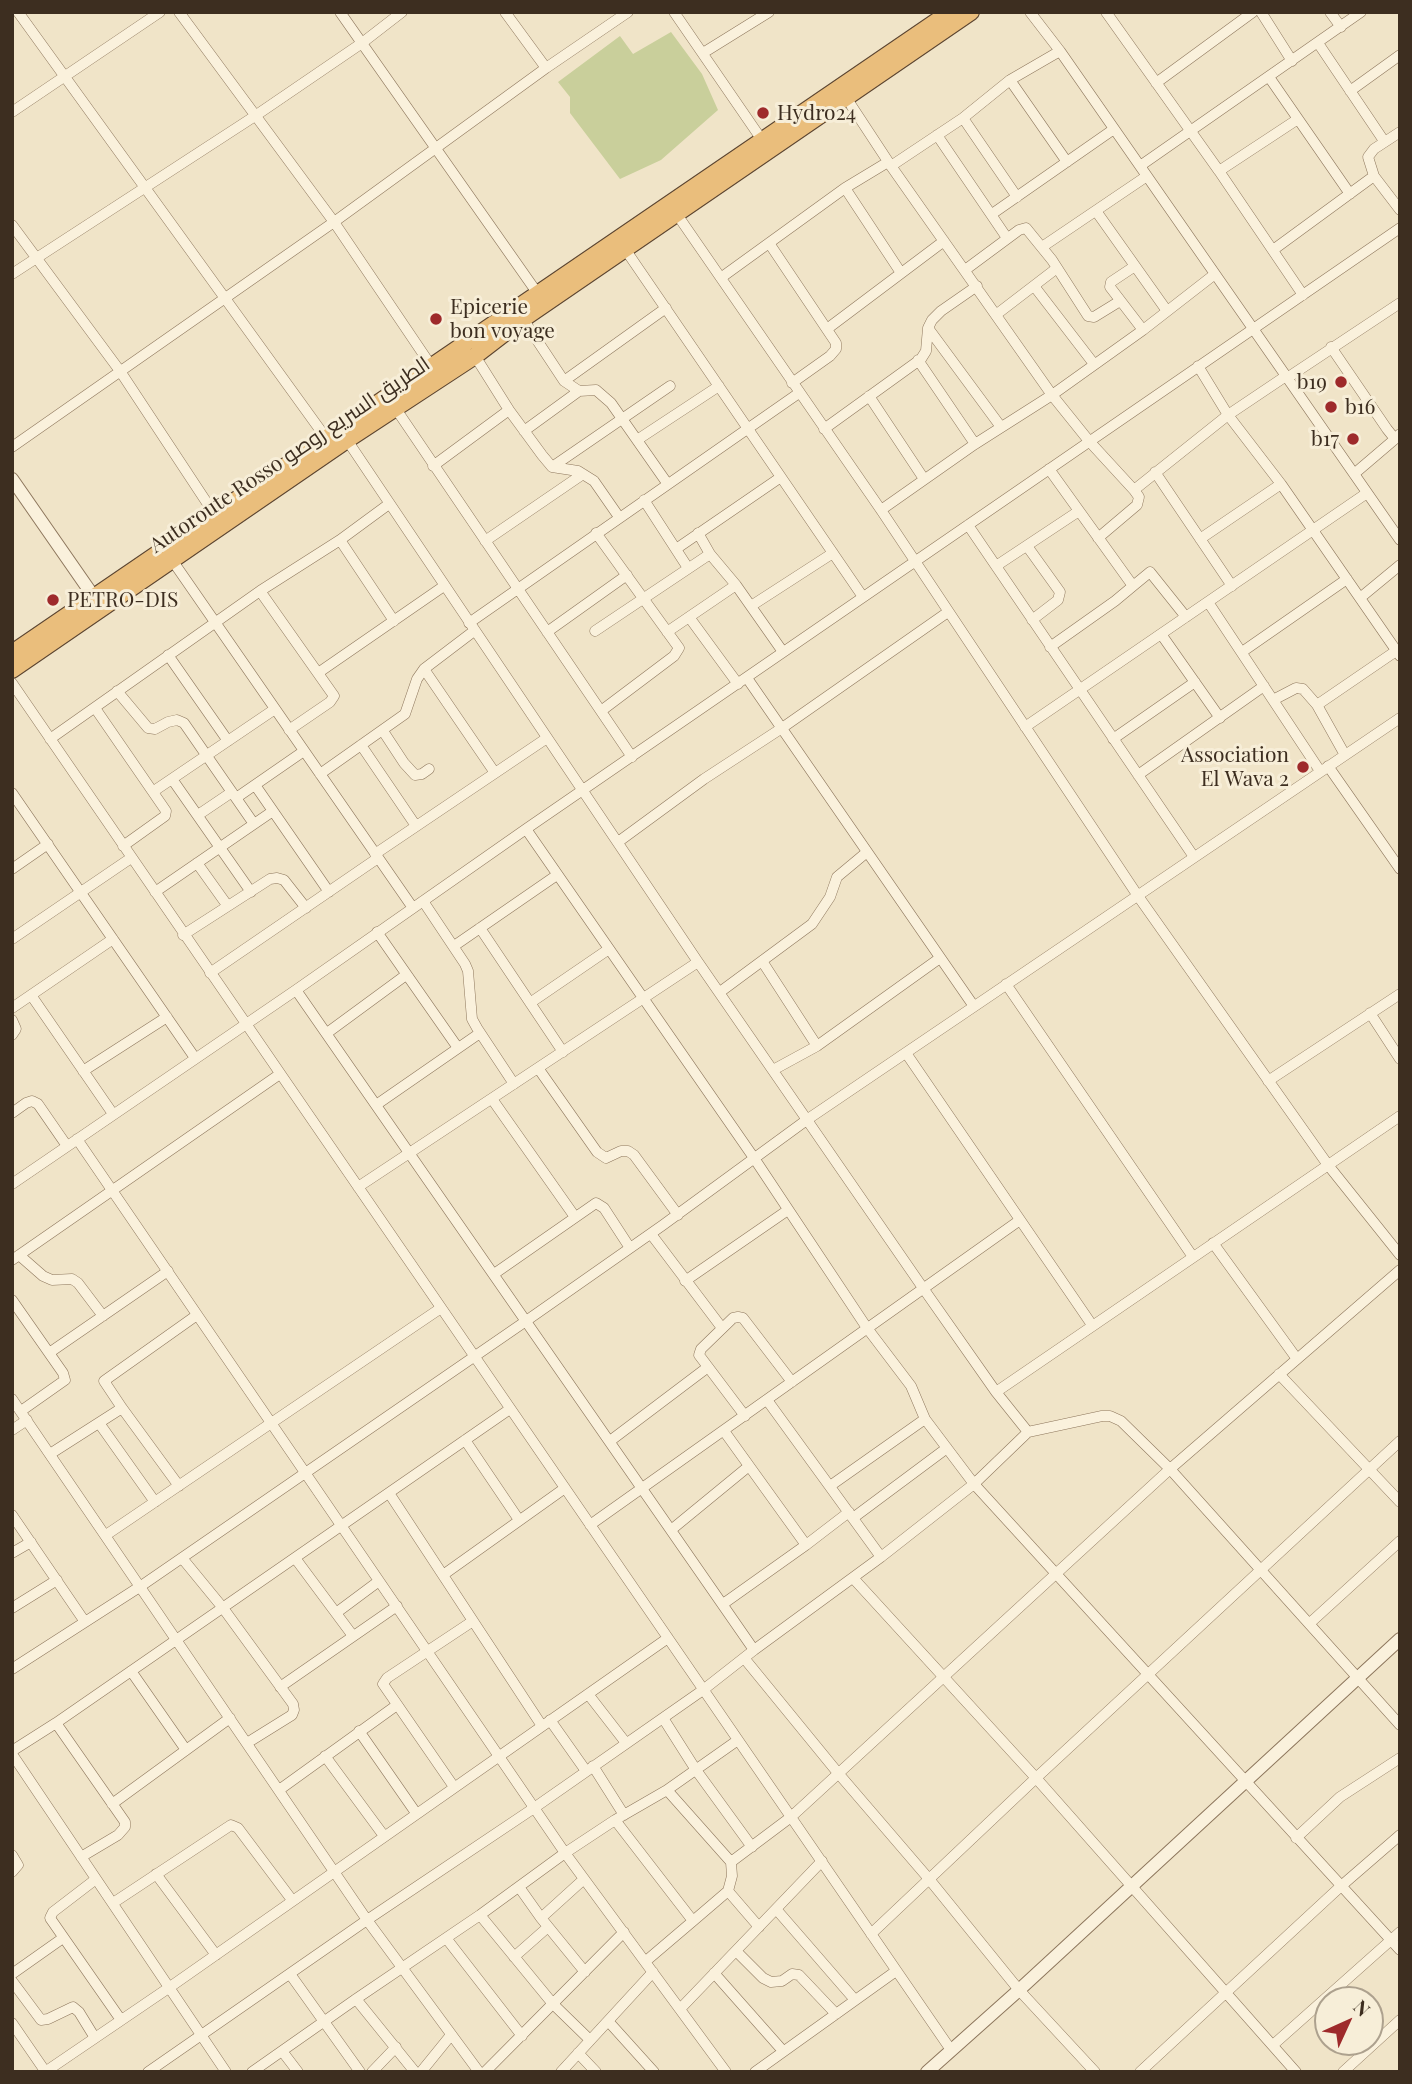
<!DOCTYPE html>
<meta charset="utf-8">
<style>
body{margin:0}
#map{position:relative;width:1412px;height:2084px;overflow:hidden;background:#f0e4c8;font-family:"Playfair Display",serif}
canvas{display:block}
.frame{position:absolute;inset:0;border:14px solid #3d2e20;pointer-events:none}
.north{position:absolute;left:1314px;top:1986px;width:70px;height:70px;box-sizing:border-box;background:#f7eed8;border:2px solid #ada18e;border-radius:50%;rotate:45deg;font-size:19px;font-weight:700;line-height:28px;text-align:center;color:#3d2e20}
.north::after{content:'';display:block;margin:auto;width:24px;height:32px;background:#9e2a2b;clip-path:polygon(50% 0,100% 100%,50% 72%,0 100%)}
</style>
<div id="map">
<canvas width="1412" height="2084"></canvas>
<div class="frame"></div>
<div class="north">N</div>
</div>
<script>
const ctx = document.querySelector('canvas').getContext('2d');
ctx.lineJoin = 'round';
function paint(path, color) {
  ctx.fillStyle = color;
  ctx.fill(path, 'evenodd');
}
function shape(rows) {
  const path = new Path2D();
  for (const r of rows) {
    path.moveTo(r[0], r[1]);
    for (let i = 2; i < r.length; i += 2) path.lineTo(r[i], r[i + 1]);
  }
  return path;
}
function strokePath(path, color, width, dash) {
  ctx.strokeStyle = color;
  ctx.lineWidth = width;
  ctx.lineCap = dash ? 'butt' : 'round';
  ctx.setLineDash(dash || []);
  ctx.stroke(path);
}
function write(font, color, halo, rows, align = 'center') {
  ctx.font = font + ' "Playfair Display",Cairo,serif';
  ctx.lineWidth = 6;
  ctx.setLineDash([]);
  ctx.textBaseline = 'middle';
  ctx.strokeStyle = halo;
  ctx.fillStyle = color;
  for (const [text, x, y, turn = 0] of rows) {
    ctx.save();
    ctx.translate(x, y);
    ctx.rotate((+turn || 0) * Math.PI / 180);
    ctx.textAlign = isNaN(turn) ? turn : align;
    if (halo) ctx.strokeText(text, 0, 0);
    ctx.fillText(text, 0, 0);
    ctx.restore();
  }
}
const green = shape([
 [671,32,702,74,718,110,661,160,620,179,570,113,570,97,558,82,620,36,633,54]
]);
const minor = shape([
 [18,12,326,438],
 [179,12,334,222,432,367],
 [340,12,538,294],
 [505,12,546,68],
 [674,12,762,140],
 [1030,12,1060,51,1400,540],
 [1106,12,1219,171,1303,295],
 [1261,12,1292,61],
 [1330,12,1341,27],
 [1318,43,1384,141],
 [703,53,769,12],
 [1269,77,1350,194],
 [1010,80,1067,162],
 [1156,83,1253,12],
 [1350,91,1400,55],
 [847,99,891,166,1052,395,1089,441,1134,490,1228,415,1286,376],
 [12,112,160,12],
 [963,118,1017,197],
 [1400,132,1374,149,1368,157,1374,176,1400,210],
 [937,135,1007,238],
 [891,166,963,118,1010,80,1060,51],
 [1140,166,1361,12],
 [1219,171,1298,119],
 [845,188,901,273],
 [1096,211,1167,311],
 [676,213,881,510,1138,896,1328,1165,1400,1255],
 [992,214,1114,129],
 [12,225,120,371,215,515],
 [769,243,836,343,836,349,830,356,792,383],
 [1042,247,1147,176],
 [625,249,863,597],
 [1273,250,1374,176],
 [1135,266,1111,282,1110,287,1143,330],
 [965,270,1019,230,1026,228,1052,260,1088,316,1094,317,1120,301],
 [12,274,255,116,362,43,402,12],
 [722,277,845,188,888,162],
 [1034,286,1094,364],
 [997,314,1057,268],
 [523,319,564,381,579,391,596,390,611,403,667,483],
 [928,328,1001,427],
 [827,329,944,241],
 [1331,347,1387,429,1395,439,1400,434],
 [475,356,509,410,542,455,552,467,578,471,594,481,619,517],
 [918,360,975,444],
 [1198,366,1228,415,1281,484,1400,656],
 [1287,378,1400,303],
 [564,381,666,308],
 [869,396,924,479],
 [396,409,632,757],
 [824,429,921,359,926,351,928,328,932,320,941,311,977,286],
 [524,431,579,391],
 [347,440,698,962,923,1288,996,1392,1028,1432],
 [637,440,719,386],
 [12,447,334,222,546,68,628,12],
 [433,466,509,410],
 [552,467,670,386],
 [1049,469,1133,586,1115,601,1050,647],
 [1155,472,1232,586],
 [1354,474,1395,439],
 [644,500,688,568],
 [881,510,975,444,1052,395,1143,330,1215,274],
 [968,525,1194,857],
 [596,533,679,648,674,656,601,711],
 [698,533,710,554],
 [1098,538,1137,505,1139,497,1134,490],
 [1200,539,1281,484],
 [340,540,394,621],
 [485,541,583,474],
 [1027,546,1060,592,1058,600,1032,620],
 [676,549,781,477],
 [172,560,413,908],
 [996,566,1079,511],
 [1133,586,1150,572,1186,617],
 [1360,598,1400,565],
 [1208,602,1320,771],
 [751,606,833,553],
 [689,617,738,684],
 [469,623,799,393],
 [595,631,710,554,736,585,783,652],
 [547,632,627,575],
 [667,632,736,585],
 [1161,634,1220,718],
 [1242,652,1347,579],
 [168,655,228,741],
 [424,669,495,773],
 [318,673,444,586],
 [747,678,973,1005],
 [12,683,951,2050],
 [117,691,148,728,155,729,168,722,177,720,184,723,254,824],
 [1273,700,1296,688,1303,689,1317,705,1345,755],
 [1317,705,1396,651],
 [95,708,166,811,165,816,123,846],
 [1025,727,1367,493],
 [289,730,330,702,334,696,260,591,340,540,389,504],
 [383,731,404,763,415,775,422,774,429,769],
 [50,739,260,591],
 [1113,739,1195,682],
 [361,745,416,826],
 [1328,766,1400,869],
 [320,774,405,714,417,679,424,669,474,631],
 [1138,775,1264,686],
 [172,779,251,892],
 [255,785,329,892],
 [154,791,275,709],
 [12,793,195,1058],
 [236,798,304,751],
 [198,815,232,792],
 [526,829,754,1158,867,1328,911,1386,925,1419,974,1484,1400,1950],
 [618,842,704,779,782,728,948,612],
 [375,854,547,738],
 [197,863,227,905],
 [12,869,48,844],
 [155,892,273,811],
 [423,901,465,964,468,971,472,1019,477,1028,514,1084],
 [480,928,563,1052],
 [377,932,458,1048],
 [183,935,270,879,277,878,284,880,306,908],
 [12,939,131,858],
 [454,946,557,875],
 [762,961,817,1046],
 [210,973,378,858],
 [1006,984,1193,1257],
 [296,990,754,1650],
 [720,992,812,924,830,897,837,877,867,852],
 [31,995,113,1114],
 [530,1003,609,949],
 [12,1008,113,939],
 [1370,1013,1400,1059],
 [12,1020,16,1029,12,1035],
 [327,1033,406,975],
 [906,1053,1092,1325],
 [538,1068,597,1152,606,1158,621,1151,628,1151,634,1155,678,1215],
 [773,1070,817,1046,940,958],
 [83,1071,167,1017],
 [1268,1081,1400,994],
 [492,1099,575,1217],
 [376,1105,480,1033],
 [12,1113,26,1103,32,1101,38,1104,67,1146],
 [77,1139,565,1853,726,2072],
 [12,1184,296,990,526,829,1400,228],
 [358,1187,698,962],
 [651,1234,722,1328],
 [1213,1243,1297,1359],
 [19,1255,43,1276,52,1280,72,1279,78,1283,103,1316],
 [12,1260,280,1074],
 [494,1274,596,1203,604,1208,630,1248],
 [685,1281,788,1210],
 [12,1300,63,1373,65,1380,21,1411],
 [49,1353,168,1271],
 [1279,1374,1400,1502],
 [996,1392,1400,1116],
 [12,1399,367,1920,479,2072],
 [767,1400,881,1557],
 [745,1416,699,1355,701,1349,733,1318,738,1317,743,1318,792,1382],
 [99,1423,155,1502],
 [12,1430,27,1420],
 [465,1440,519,1520],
 [610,1441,708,1367],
 [50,1454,122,1408],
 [179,1486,122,1408,104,1381,197,1315],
 [830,1486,925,1419],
 [389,1493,542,1726],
 [12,1515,85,1622],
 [853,1518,947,1448],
 [590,1525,1020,1220],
 [671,1530,749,1466],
 [106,1535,441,1308],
 [806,1545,849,1512],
 [12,1553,31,1542],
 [182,1558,223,1608,293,1704,294,1710,292,1715,247,1743],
 [295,1558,353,1636],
 [443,1575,565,1488],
 [853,1578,1036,1778,1296,2072],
 [723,1604,806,1545,724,1431],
 [12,1608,57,1580],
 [336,1613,379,1581],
 [1310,1623,1400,1541],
 [744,1658,838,1773,929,1879,1019,1990,1095,2072],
 [12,1669,141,1586,526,1321,663,1225,808,1119,1400,718],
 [131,1671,186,1750],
 [280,1687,397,1606],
 [588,1694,626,1743],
 [663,1718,696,1770,752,1847],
 [550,1720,586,1771],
 [56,1723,125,1822,125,1827,118,1835,81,1857],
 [359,1731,416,1813],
 [12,1751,56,1723,510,1409],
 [12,1754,226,2072],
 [325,1756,384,1836],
 [593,1766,624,1815],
 [454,1787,383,1684,387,1678,473,1621],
 [279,1790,397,1705],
 [667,1790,731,1862,732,1876,728,1891,759,1927],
 [112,1804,230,1718],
 [615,1820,693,1921,728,1891],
 [1296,1838,1340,1797,1400,1758],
 [12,1855,18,1865,12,1872],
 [731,1862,791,1817,1170,1469,1400,1270],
 [156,1874,216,1955],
 [96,1879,53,1912,50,1918,121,2020],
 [519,1887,541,1918,585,1972],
 [113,1903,231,1825,238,1828,292,1900],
 [776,1909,855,2000],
 [480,1915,553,2004,590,2040],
 [541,1918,584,1879],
 [871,1934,1036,1778,1400,1441],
 [446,1938,522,2036],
 [736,1951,763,1978,771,1982,782,1981,792,1974,799,1975,836,2014],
 [514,1957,548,1927],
 [646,1961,693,1921],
 [714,1973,783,2051],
 [12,1974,63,1938],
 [290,1974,360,2072],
 [12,1981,41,2020,48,2019,73,2007,79,2012,95,2038],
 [356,1999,415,2072],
 [680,2009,822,1861],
 [608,2021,654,2072],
 [12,2023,45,2071],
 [1273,2045,1400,1932],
 [282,2051,298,2072],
 [578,2053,596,2072],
 [45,2072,170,1987,668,1638],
 [148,2072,367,1920,534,1808,703,1690,754,1650,881,1557,974,1484,1028,1432,1102,1416,1110,1416,1121,1421,1170,1469,1400,1725],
 [252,2072,356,1999,480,1915,565,1853,615,1820,667,1790,738,1740],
 [372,2072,396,2047],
 [421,2072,451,2035],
 [485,2072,624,1932],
 [561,2072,653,1972],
 [755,2072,896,1971],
 [1140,2072,1340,1887,1400,1835],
 [1343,2072,1400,2020]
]);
const tertiary = shape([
 [12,479,94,597],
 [927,2072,1019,1990,1400,1639]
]);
const trunk = shape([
 [12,653,950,12],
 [12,670,347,440,475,356,523,319,971,12]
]);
const markers = [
 [763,113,7,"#9e2a2b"],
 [436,319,7,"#9e2a2b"],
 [1341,382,7,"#9e2a2b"],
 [1331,407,7,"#9e2a2b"],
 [1353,439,7,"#9e2a2b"],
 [53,600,7,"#9e2a2b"],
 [1303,767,7,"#9e2a2b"]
];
const poiNames = [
 ["Hydro24",777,113],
 ["Epicerie",450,307],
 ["bon voyage",450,331],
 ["b19",1327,382,"right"],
 ["b16",1345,407],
 ["b17",1339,439,"right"],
 ["PETRO-DIS",67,600],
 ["Association",1289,755,"right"],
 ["El Wava 2",1289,779,"right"]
];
const streetNames = [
 ["Autoroute Rosso الطريق السريع روصو",290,455,-34]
];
paint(green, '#c9cf9b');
strokePath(minor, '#8d765c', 11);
strokePath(tertiary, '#8d765c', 14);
strokePath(trunk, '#5b4430', 18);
strokePath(minor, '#faf1dc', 10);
strokePath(tertiary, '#faf1dc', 12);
strokePath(trunk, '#eabe7c', 16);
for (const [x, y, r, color] of markers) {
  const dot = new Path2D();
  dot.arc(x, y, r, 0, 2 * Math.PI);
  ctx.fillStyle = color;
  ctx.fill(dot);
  strokePath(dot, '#f7eed8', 2.5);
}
write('21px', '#3d2e20', '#f7eed8', poiNames, 'left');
write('21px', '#3d2e20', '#f7eed8', streetNames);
</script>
